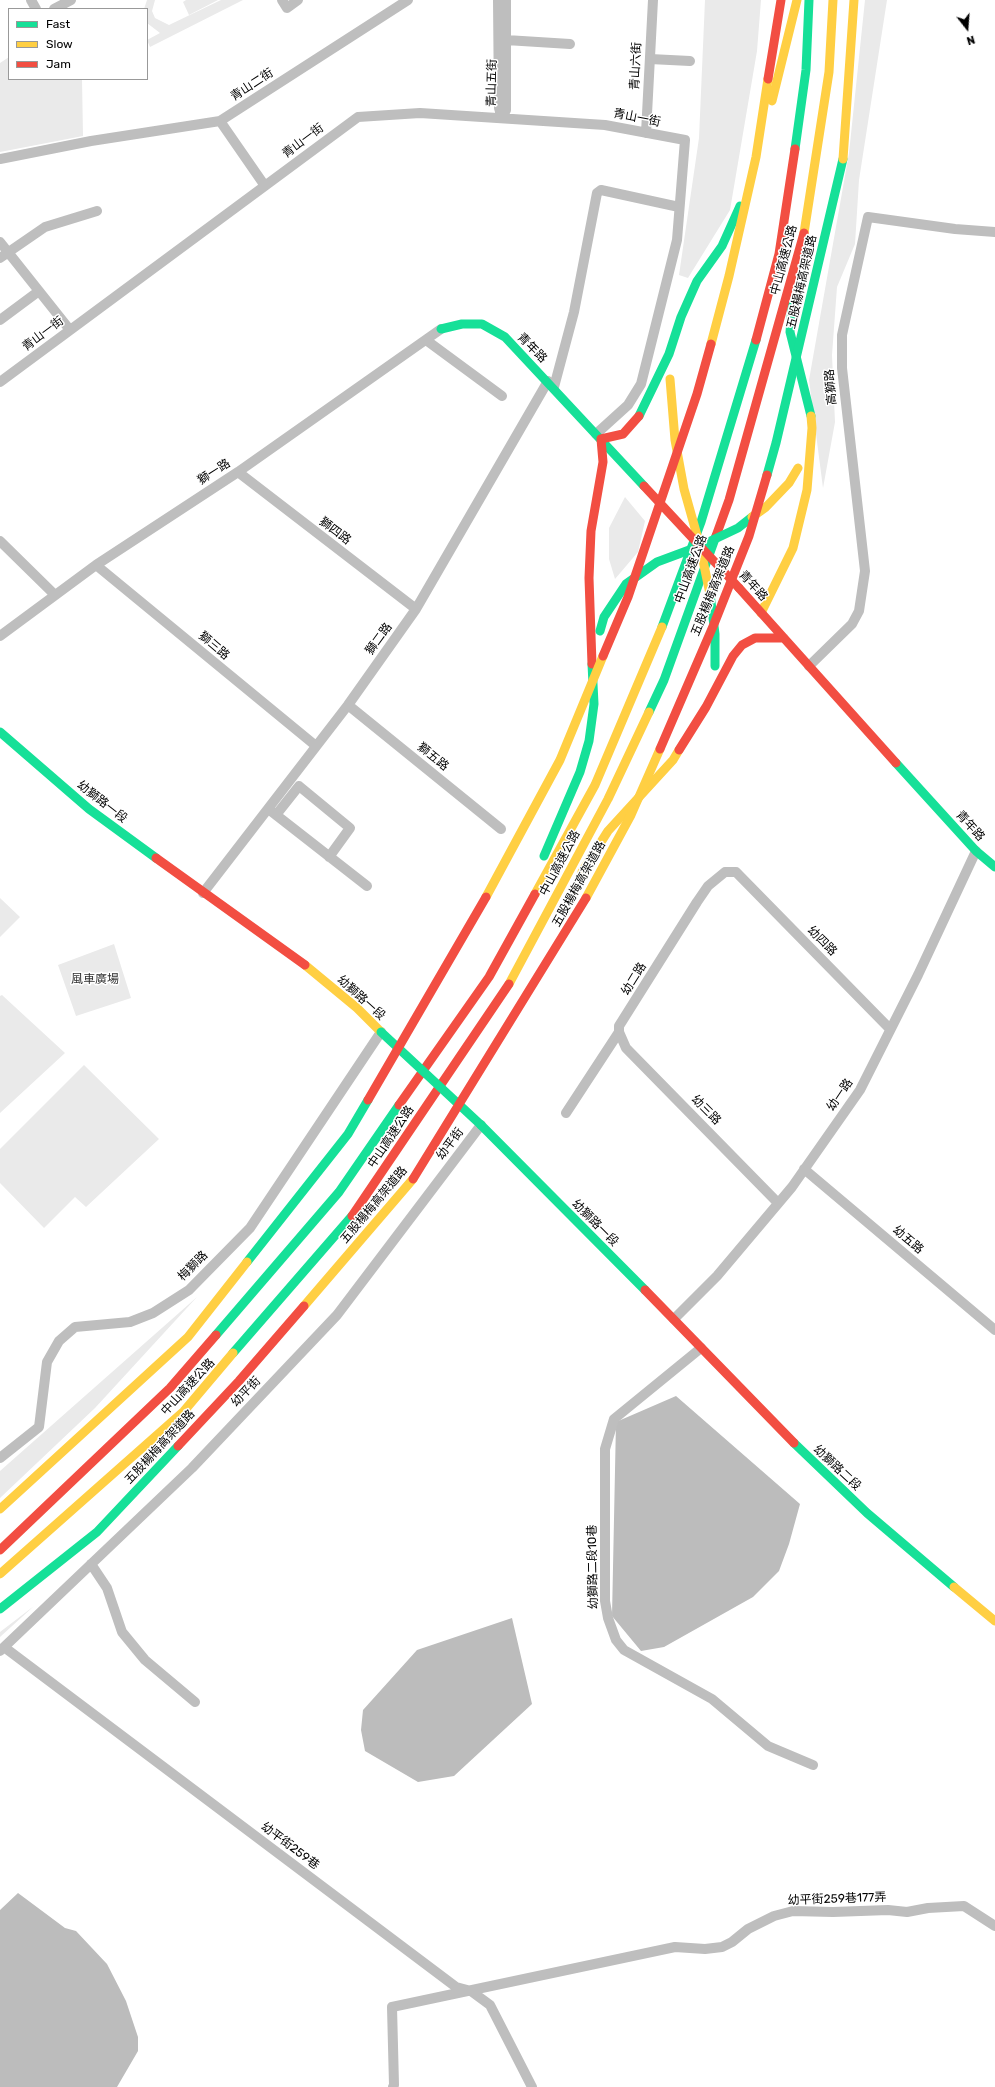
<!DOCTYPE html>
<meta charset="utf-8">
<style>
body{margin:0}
#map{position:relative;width:995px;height:2087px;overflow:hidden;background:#fff;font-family:Rubik,sans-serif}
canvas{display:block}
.legend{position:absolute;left:8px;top:8px;width:140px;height:72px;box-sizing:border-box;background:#fff;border:1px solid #999;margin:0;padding:5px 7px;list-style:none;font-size:12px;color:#000}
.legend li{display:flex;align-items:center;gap:8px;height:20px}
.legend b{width:20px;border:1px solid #999}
.north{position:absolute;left:947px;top:8px;width:40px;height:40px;-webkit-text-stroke:3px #fff;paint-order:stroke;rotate:163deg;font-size:11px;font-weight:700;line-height:16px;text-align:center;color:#000}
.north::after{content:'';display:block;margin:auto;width:14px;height:18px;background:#000;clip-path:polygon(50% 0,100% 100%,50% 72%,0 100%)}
</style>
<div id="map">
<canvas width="995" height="2087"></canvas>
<ul class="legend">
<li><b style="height:5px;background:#16e098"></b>Fast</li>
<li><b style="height:5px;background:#ffcf43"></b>Slow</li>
<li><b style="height:5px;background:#f24e42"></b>Jam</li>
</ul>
<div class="north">N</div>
</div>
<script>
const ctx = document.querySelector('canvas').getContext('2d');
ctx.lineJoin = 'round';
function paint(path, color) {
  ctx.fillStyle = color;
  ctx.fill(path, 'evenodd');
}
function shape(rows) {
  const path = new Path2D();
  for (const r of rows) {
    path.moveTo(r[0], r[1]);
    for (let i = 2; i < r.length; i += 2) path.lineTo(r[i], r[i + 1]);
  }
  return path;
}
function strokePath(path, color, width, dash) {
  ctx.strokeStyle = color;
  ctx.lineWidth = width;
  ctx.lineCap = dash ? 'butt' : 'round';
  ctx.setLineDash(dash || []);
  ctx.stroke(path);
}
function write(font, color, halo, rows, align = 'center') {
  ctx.font = font + ' Rubik,"Noto Sans TC",sans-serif';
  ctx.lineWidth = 3;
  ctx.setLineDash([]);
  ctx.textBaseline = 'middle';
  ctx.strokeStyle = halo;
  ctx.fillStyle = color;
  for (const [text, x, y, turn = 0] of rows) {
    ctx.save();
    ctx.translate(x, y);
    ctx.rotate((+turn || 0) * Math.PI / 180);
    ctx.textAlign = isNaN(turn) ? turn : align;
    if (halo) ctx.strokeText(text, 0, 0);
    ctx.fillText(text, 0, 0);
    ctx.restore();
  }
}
const green = shape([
 [147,0,155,0,152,11,155,18,169,25,221,0,243,0,150,47,147,40,160,33,147,23,147,9,144,9],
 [186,0,218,0,189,15,183,2],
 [705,0,761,0,757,51,730,210,688,278,679,275,699,138],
 [865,0,887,0,859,180,855,244,837,287,832,355,835,422,823,488,809,380,849,153],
 [9,57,9,79,82,79,83,136,0,152,0,63],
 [625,497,645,521,638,552,615,579,609,559,609,528],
 [0,898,20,917,0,937],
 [114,944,131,998,76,1016,58,965],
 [2,995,65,1053,0,1113,0,996],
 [84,1065,159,1139,86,1207,75,1197,44,1228,0,1183,0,1149],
 [197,1297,95,1408,0,1498,0,1471],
 [34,1606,0,1637,0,1632]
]);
const water = shape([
 [676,1396,800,1504,789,1544,779,1571,753,1597,664,1647,641,1651,612,1616,616,1422],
 [512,1618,532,1704,454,1776,418,1782,365,1751,361,1730,363,1710,417,1650],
 [18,1893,65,1928,76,1931,107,1964,126,2001,138,2037,138,2051,117,2087,0,2087,0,1910]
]);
const street = shape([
 [31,0,36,9],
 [282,0,287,8,298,0],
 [498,0,499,108,502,118],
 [54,9,71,0],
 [506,40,570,44],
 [650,59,690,61],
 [502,118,506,110,506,0],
 [220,121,265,186],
 [646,133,653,0],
 [0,159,91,141,220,121,408,0],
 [0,242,70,330],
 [0,258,45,227,97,211],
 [0,320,39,291],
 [426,340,502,396],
 [0,382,358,117,420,113,605,125,685,140,677,240,641,384,628,405,596,434],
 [554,387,574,312,597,193,601,190,679,207],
 [238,472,416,609],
 [0,541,55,595],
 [96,565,316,746],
 [0,636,96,565,238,472,441,329],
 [809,666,852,624,859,611,865,571,842,368,842,335,868,217,955,229,995,232],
 [348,705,501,829],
 [271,811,367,886],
 [276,815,299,786,350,828,329,857],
 [203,893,348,705,416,609,548,381],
 [619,1032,626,1048,778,1203],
 [566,1113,619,1032,619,1026,697,902,708,886,725,872,736,872,890,1029],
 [804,1169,995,1330],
 [674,1319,717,1276,792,1187,860,1090,918,975,976,851],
 [701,1348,614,1419,605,1449,605,1601,608,1618,616,1640,624,1650,712,1699,768,1746,813,1765],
 [0,1458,39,1427,47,1362,59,1341,75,1327,130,1322,153,1313,189,1290,250,1228,381,1032],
 [91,1564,107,1588,122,1632,145,1660,195,1702],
 [4,1647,456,1987,471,1991,490,2005,532,2087],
 [0,1651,192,1468,337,1315,481,1125],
 [393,2087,394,2085,392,2007,675,1947,705,1949,722,1947,732,1942,748,1929,774,1916,793,1911,833,1912,888,1910,907,1912,928,1908,964,1906,995,1926]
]);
const fast = shape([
 [795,149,806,70,809,0],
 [792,306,790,332,811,416],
 [441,329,462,324,482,324,505,337,644,486],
 [639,416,669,354,681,317,697,281,722,246,740,206],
 [662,627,701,522,756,340],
 [649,712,664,680,716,536],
 [0,732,89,809,156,858],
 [896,763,976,851,995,867],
 [544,856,580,772,589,741,594,704,592,664],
 [481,1125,645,1290],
 [216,1335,339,1192,399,1105],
 [233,1353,352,1216],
 [794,1443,867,1513,954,1587]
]);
const slow = shape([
 [772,101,797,0],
 [804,233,829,72,833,0],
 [761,613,793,548,807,490,812,428,811,416],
 [582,872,608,831,673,760,679,750],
 [535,894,595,785,662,627],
 [305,965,357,1008,381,1032],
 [509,984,608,799,649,712],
 [0,1574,184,1411,233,1353],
 [954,1587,995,1621]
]);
const jam = shape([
 [756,340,779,254,795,149],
 [716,536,729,500,804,233],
 [739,588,896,763],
 [592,664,589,578,591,531,603,462,601,439,623,434,639,416],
 [679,750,706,707,733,656,742,645,755,638,784,638],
 [156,858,305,965],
 [399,1105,489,977,535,894],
 [352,1216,509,984],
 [645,1290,794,1443],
 [0,1550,170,1388,216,1335]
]);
const fastBridge = shape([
 [767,475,776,443,843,159],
 [710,594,715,634,715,666],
 [600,631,604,617,626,584,657,562,700,546,738,528,752,517],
 [381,1032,481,1125],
 [247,1262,348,1134,368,1100],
 [0,1609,97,1532,178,1446]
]);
const slowBridge = shape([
 [843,159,854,0],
 [711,344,729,276,756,157,768,79],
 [670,379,675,440,684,489,700,546,710,594],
 [752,517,766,507,789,483,798,468],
 [486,897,560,760,603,656],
 [586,898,631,815,660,749],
 [304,1306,413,1179],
 [0,1509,188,1337,247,1262]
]);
const jamBridge = shape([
 [768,79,781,0],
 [644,486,739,588],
 [603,656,628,597,697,394,711,344],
 [660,749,714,624,749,536,767,475],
 [368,1100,486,897],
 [413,1179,586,898],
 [178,1446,239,1381,304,1306]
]);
const streetNames = [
 ["青山六街",636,66,-87],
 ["青山五街",492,83,-89],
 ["青山二街",252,85,-33],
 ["青山一街",637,118,11],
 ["青山一街",303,141,-37],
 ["中山高速公路",784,260,-75],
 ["五股楊梅高架道路",802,282,-77],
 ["青山一街",43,334,-37],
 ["青年路",532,348,45],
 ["高獅路",831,387,-95],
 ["獅一路",214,472,-33],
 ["獅四路",335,531,37],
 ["中山高速公路",691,569,-70],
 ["青年路",753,586,48],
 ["五股楊梅高架道路",713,591,-68],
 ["獅二路",379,639,-54],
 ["獅三路",214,646,40],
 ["獅五路",433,757,39],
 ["幼獅路一段",102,802,38],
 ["青年路",970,826,48],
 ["中山高速公路",560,863,-62],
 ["五股楊梅高架道路",579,884,-61],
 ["幼四路",822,941,45],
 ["幼二路",634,979,-58],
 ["幼獅路一段",361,998,42],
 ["幼一路",840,1095,-56],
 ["幼三路",706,1110,45],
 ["中山高速公路",391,1137,-56],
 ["幼平街",450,1144,-53],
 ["五股楊梅高架道路",374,1205,-50],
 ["幼獅路一段",595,1223,45],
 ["幼五路",908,1240,40],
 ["梅獅路",193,1266,-45],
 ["中山高速公路",188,1387,-47],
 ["幼平街",246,1392,-46],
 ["五股楊梅高架道路",160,1447,-47],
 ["幼獅路二段",837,1468,43],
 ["幼獅路二段10巷",593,1567,-91],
 ["幼平街259巷",290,1846,37],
 ["幼平街259巷177弄",837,1899,-2]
];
const parkNames = [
 ["風車廣場",95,980]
];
paint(green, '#eaeaea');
paint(water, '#bcbcbc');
strokePath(street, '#bebebe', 10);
strokePath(fast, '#16e098', 9);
strokePath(slow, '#ffcf43', 9);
strokePath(jam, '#f24e42', 9);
strokePath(fastBridge, '#16e098', 9);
strokePath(slowBridge, '#ffcf43', 9);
strokePath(jamBridge, '#f24e42', 9);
write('12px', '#000', '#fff', streetNames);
write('12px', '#2f2f2f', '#fff', parkNames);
</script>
